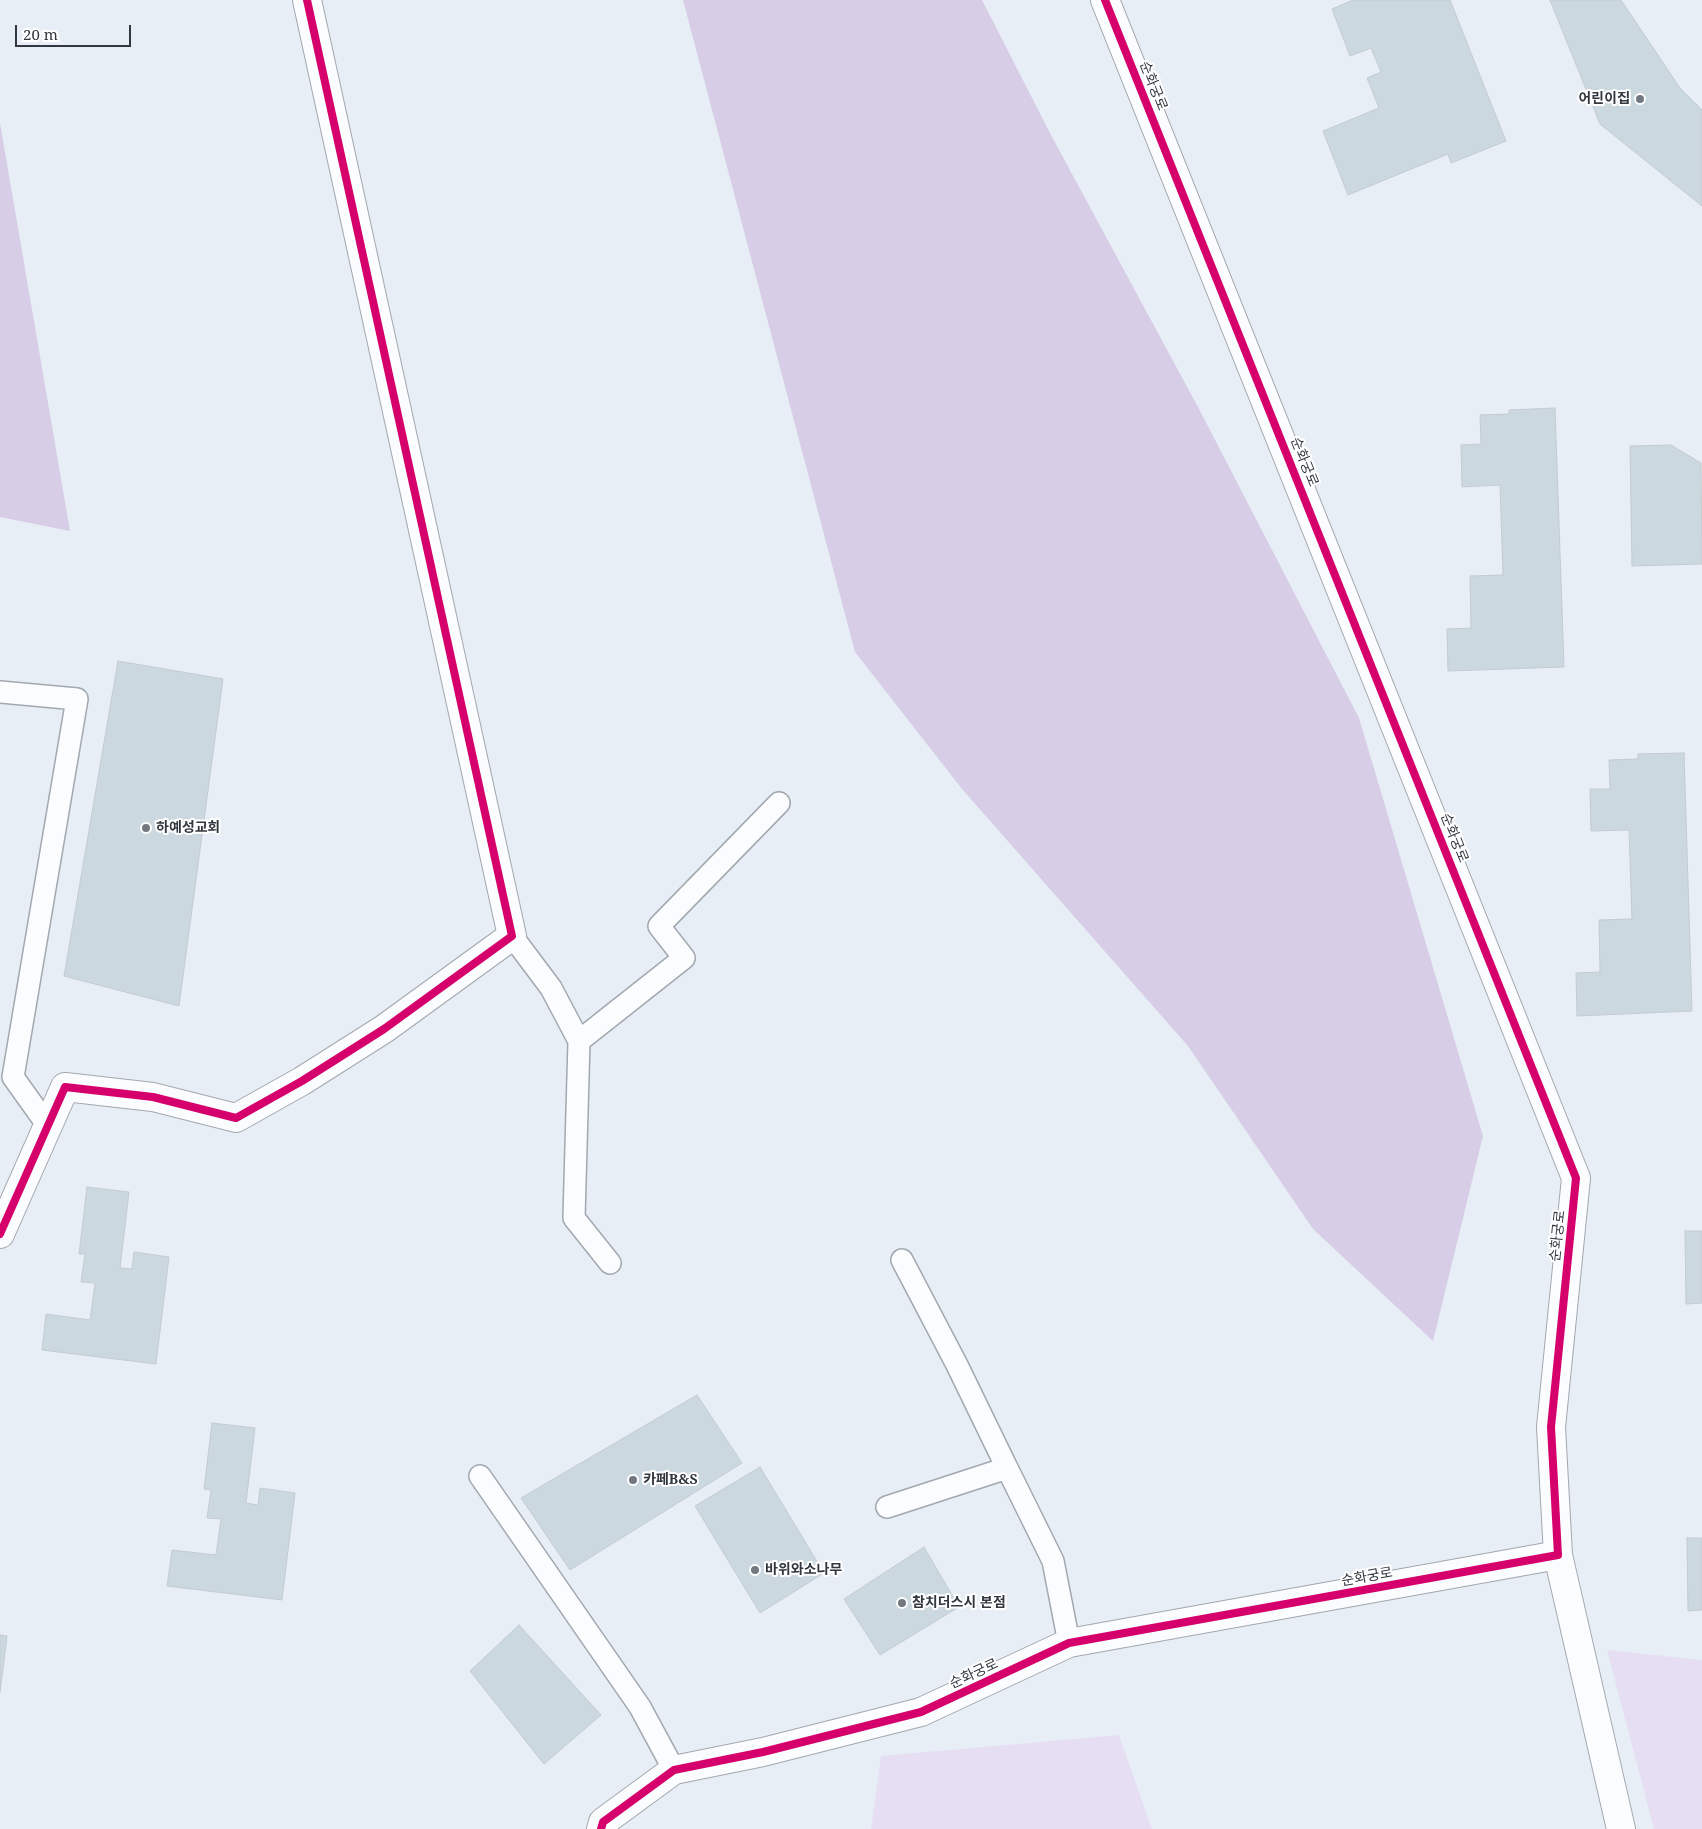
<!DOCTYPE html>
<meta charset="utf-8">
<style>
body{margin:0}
#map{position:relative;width:1702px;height:1829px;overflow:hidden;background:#e7eef5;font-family:"Noto Serif",serif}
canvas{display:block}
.scale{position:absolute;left:15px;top:25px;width:116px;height:22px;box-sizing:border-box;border:2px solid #32383f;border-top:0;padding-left:6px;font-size:15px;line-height:18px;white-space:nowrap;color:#32383f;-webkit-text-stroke:4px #fff;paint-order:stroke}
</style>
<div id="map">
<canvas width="1702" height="1829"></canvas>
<div class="scale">20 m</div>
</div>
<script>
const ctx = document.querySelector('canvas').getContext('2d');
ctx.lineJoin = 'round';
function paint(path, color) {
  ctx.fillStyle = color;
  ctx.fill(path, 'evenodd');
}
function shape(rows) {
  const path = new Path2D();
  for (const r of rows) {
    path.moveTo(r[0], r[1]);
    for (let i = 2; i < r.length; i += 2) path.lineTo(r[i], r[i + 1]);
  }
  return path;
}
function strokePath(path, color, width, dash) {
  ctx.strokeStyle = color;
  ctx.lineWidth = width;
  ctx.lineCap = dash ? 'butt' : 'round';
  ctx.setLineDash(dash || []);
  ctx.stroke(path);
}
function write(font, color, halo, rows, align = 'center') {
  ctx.font = font + ' "Noto Serif","Noto Sans KR",serif';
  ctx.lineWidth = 4;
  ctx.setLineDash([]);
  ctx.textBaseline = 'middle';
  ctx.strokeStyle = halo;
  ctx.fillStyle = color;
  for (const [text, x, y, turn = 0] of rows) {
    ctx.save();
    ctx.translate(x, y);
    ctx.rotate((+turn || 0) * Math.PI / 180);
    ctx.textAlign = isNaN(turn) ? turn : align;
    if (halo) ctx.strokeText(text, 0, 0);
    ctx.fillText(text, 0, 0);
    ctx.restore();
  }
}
const green = shape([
 [1607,1650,1702,1660,1702,1829,1654,1829],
 [1119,1735,1152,1829,871,1829,881,1756]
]);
const forest = shape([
 [683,0,982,0,1052,137,1198,407,1359,718,1483,1136,1433,1341,1313,1229,1188,1046,962,789,855,652],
 [0,123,70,531,0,517]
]);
const building = shape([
 [1353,0,1450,0,1506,141,1451,163,1448,154,1348,195,1323,131,1379,108,1367,78,1381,72,1371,48,1350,56,1332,9,1353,0],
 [1550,0,1621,0,1680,88,1702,110,1702,206,1600,124,1550,0],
 [1555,408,1564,667,1448,671,1447,629,1471,628,1470,576,1503,575,1500,485,1462,487,1461,445,1481,444,1480,415,1509,414,1509,410,1555,408],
 [1671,445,1701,463,1702,564,1632,566,1630,446,1671,445],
 [118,661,223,679,179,1006,64,976,118,661],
 [1684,753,1692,1011,1577,1016,1576,973,1600,972,1599,920,1632,919,1629,830,1591,831,1590,789,1610,789,1609,760,1638,759,1638,754,1684,753],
 [87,1187,129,1192,120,1268,132,1269,134,1252,169,1257,156,1364,42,1350,46,1314,90,1320,95,1283,81,1282,85,1254,79,1254,87,1187],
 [1685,1231,1702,1231,1702,1303,1686,1304,1685,1231],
 [697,1395,742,1463,570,1570,521,1498,697,1395],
 [212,1423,255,1428,246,1503,258,1505,260,1488,295,1493,282,1600,167,1586,172,1550,216,1555,221,1519,207,1518,211,1490,204,1489,212,1423],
 [760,1467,824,1573,760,1613,695,1506,760,1467],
 [1687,1538,1702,1538,1702,1610,1688,1611,1687,1538],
 [924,1547,959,1607,880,1655,844,1599,924,1547],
 [519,1625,601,1715,544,1764,470,1671,519,1625],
 [0,1635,7,1636,0,1692,0,1635]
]);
const service = shape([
 [0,692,77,699,13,1077,48,1126],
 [512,936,551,988,579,1041,574,1218,610,1263],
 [579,1041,684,958,659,926,779,803],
 [902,1260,957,1365,1007,1468],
 [480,1476,640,1707,674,1770],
 [887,1507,1007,1468,1053,1561,1069,1643]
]);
const minor = shape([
 [0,1234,65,1087,153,1097,236,1118,302,1081,384,1029,512,936,307,0],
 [1558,1555,1621,1829],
 [601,1829,603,1822,674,1770,763,1752,921,1712,1069,1643,1558,1555,1551,1427,1576,1178,1105,0]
]);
const cycleway = shape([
 [0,1234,65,1087,153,1097,236,1118,302,1081,384,1029,512,936,307,0],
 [601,1829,603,1822,674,1770,763,1752,921,1712,1069,1643,1558,1555,1551,1427,1576,1178,1105,0]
]);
const markers = [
 [1640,99,5,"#71787f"],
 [146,828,5,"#71787f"],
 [633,1480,5,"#71787f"],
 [755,1570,5,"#71787f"],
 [902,1603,5,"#71787f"]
];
const streetNames = [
 ["순화궁로",1153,86,68],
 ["순화궁로",1304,462,68],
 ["순화궁로",1454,838,68],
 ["순화궁로",1558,1236,-84],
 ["순화궁로",1367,1577,-10],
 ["순화궁로",974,1674,-25]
];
const poiNames = [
 ["어린이집",1630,99,"right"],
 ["하예성교회",156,828],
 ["카페B&S",643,1480],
 ["바위와소나무",765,1570],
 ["참치더스시 본점",912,1603]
];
paint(green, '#e6dff4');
paint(forest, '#d7cde6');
paint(building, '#ccd8df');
strokePath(building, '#c3cbd0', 1);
strokePath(service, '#a2a8af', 24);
strokePath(minor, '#a2a8af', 30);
strokePath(service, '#fbfcfe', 21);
strokePath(minor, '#fbfcfe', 28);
strokePath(cycleway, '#d6006c', 8);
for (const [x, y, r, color] of markers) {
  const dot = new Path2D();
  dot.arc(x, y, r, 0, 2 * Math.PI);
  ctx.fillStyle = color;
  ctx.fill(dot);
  strokePath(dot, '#fff', 2);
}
write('14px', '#32383f', '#fff', streetNames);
write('bold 14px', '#32383f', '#fff', poiNames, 'left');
</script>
